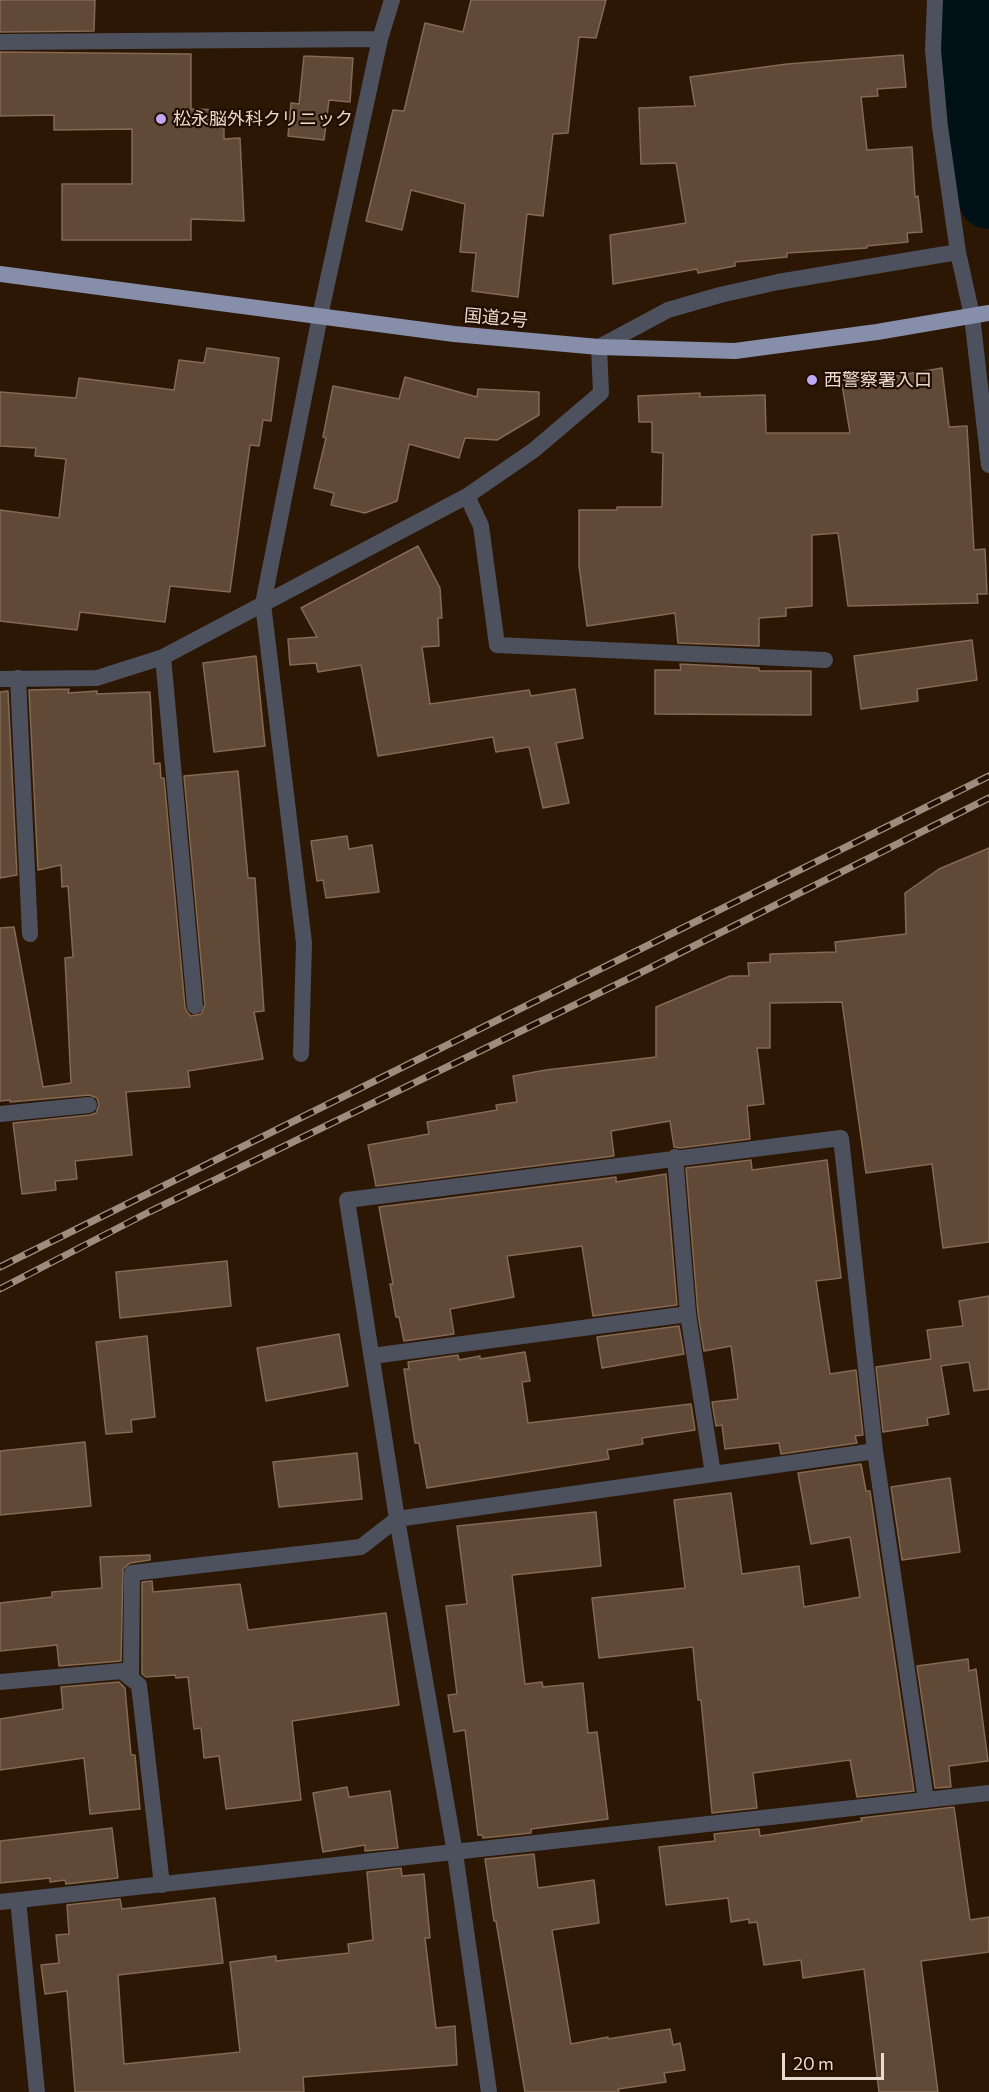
<!DOCTYPE html>
<meta charset="utf-8">
<style>
body{margin:0}
#map{position:relative;width:989px;height:2092px;overflow:hidden;background:#2c1704;font-family:Commissioner,sans-serif}
canvas{display:block}
.scale{position:absolute;left:782px;top:2053px;width:102px;height:27px;box-sizing:border-box;border:3px solid #eadbd0;border-top:0;padding-left:8px;font-size:18px;line-height:21px;white-space:nowrap;color:#eadbd0;-webkit-text-stroke:4px #220e00;paint-order:stroke}
</style>
<div id="map">
<canvas width="989" height="2092"></canvas>
<div class="scale">20 m</div>
</div>
<script>
const ctx = document.querySelector('canvas').getContext('2d');
ctx.lineJoin = 'round';
function shape(rows) {
  const path = new Path2D();
  for (const r of rows) {
    path.moveTo(r[0], r[1]);
    for (let i = 2; i < r.length; i += 2) path.lineTo(r[i], r[i + 1]);
  }
  return path;
}
function strokePath(path, color, width, dash) {
  ctx.strokeStyle = color;
  ctx.lineWidth = width;
  ctx.lineCap = dash ? 'butt' : 'round';
  ctx.setLineDash(dash || []);
  ctx.stroke(path);
}
function paint(path, color) {
  ctx.fillStyle = color;
  ctx.fill(path, 'evenodd');
}
function write(font, color, halo, rows, align = 'center') {
  ctx.font = font + ' Commissioner,"Noto Sans JP",sans-serif';
  ctx.lineWidth = 4.5;
  ctx.setLineDash([]);
  ctx.textBaseline = 'middle';
  ctx.strokeStyle = halo;
  ctx.fillStyle = color;
  for (const [text, x, y, turn = 0] of rows) {
    ctx.save();
    ctx.translate(x, y);
    ctx.rotate((+turn || 0) * Math.PI / 180);
    ctx.textAlign = isNaN(turn) ? turn : align;
    if (halo) ctx.strokeText(text, 0, 0);
    ctx.fillText(text, 0, 0);
    ctx.restore();
  }
}
const river = shape([
 [972,0,966,38,989,198]
]);
const building = shape([
 [0,0,95,0,94,31,0,32,0,0],
 [471,0,606,0,596,38,579,37,568,133,553,134,543,216,527,214,518,297,472,291,476,253,460,252,465,204,411,190,402,230,366,221,393,110,404,111,425,23,463,32,471,0],
 [0,52,191,54,191,109,224,110,224,139,240,138,244,221,191,219,191,240,62,240,62,184,132,184,132,129,54,130,54,115,0,116,0,52],
 [903,55,906,87,877,89,878,96,861,97,867,150,912,147,915,197,918,196,922,232,907,233,908,242,867,246,867,248,787,253,787,257,735,262,735,266,698,273,697,269,613,284,610,235,686,223,676,163,641,164,639,108,695,106,690,77,787,64,903,55],
 [304,56,353,58,350,102,329,100,324,140,288,136,291,103,299,104,304,56],
 [207,348,279,358,271,421,263,420,259,446,250,445,230,592,170,586,165,622,80,612,77,630,0,621,0,510,59,518,66,459,35,456,36,448,0,446,0,392,76,398,79,378,174,390,179,360,204,363,207,348],
 [942,368,949,427,967,426,974,550,985,549,987,594,977,594,978,603,848,606,838,533,812,535,812,606,786,608,786,616,759,618,759,646,678,643,675,613,587,626,579,566,579,510,617,510,617,507,662,507,663,453,652,452,652,422,639,422,638,396,700,393,700,397,765,395,766,433,850,433,842,385,942,368],
 [405,377,477,397,478,389,539,392,539,415,497,440,465,438,459,458,409,444,397,501,365,513,331,505,334,493,314,488,326,438,323,437,333,386,399,399,405,377],
 [418,546,440,588,442,618,438,618,439,646,422,647,430,704,529,690,531,696,575,689,583,738,556,743,569,803,543,808,529,747,496,752,493,737,378,756,361,665,318,672,316,663,290,665,288,639,317,637,301,608,418,546],
 [972,640,977,680,917,689,918,701,861,709,854,656,972,640],
 [256,656,265,746,214,752,203,663,256,656],
 [680,664,759,668,759,671,811,671,811,715,655,714,655,670,681,670,680,664],
 [69,689,68,693,97,691,97,694,150,692,154,764,160,763,161,778,164,778,185,1007,187,1012,191,1016,201,1014,205,1005,184,776,238,771,248,878,255,878,264,1011,254,1012,263,1059,188,1071,190,1087,126,1092,132,1155,75,1161,77,1179,55,1181,56,1190,22,1194,13,1123,90,1115,96,1113,99,1105,97,1098,89,1095,10,1102,10,1100,0,1101,0,928,14,927,43,1087,71,1083,65,958,73,957,68,886,62,887,61,865,38,870,29,690,69,689],
 [8,691,17,875,0,878,0,692,8,691],
 [347,836,349,849,372,845,379,892,326,898,323,880,317,881,311,841,347,836],
 [989,848,989,1242,943,1248,932,1164,866,1173,842,1002,770,1003,770,1048,757,1048,764,1104,747,1106,750,1139,680,1148,674,1147,670,1121,611,1131,614,1156,376,1186,368,1145,429,1134,427,1122,497,1110,496,1105,517,1102,513,1076,546,1070,656,1057,656,1007,730,976,749,976,748,963,770,962,770,954,836,952,835,942,906,934,905,893,939,869,989,848],
 [751,1160,752,1170,827,1160,841,1278,816,1281,830,1374,856,1370,863,1435,855,1436,857,1443,781,1454,779,1443,725,1449,722,1425,716,1426,712,1402,738,1399,731,1346,704,1351,698,1313,686,1168,751,1160],
 [666,1174,677,1305,593,1316,582,1246,507,1256,514,1297,450,1309,454,1334,404,1341,399,1317,396,1317,390,1284,393,1284,379,1207,616,1177,616,1182,666,1174],
 [227,1261,231,1306,120,1318,116,1272,227,1261],
 [989,1296,989,1389,974,1391,969,1362,941,1366,949,1414,927,1418,928,1425,883,1432,876,1367,931,1359,927,1330,963,1326,959,1301,989,1296],
 [679,1326,684,1354,602,1368,597,1337,679,1326],
 [339,1334,348,1386,266,1401,257,1348,339,1334],
 [147,1336,155,1417,131,1420,132,1432,106,1434,96,1342,147,1336],
 [525,1352,530,1381,522,1382,528,1423,691,1404,695,1430,642,1438,643,1444,607,1450,609,1459,427,1488,419,1443,415,1443,404,1369,409,1369,408,1362,458,1355,459,1360,480,1356,480,1359,525,1352],
 [85,1442,91,1506,0,1515,0,1451,85,1442],
 [357,1453,362,1499,279,1507,273,1462,357,1453],
 [861,1464,866,1491,870,1491,914,1791,857,1797,850,1760,753,1773,757,1808,712,1813,701,1700,698,1700,693,1647,599,1658,592,1598,685,1588,674,1500,731,1493,742,1574,799,1566,804,1607,860,1597,850,1537,811,1544,798,1473,861,1464],
 [950,1478,960,1552,902,1560,891,1487,950,1478],
 [596,1512,601,1566,512,1575,525,1684,542,1682,543,1687,583,1683,588,1733,597,1732,608,1819,531,1829,531,1833,483,1838,482,1835,478,1835,465,1730,454,1732,448,1695,457,1694,446,1606,467,1604,457,1526,596,1512],
 [150,1555,150,1560,130,1563,123,1569,121,1661,59,1666,57,1645,0,1651,0,1603,52,1597,52,1592,102,1588,100,1557,150,1555],
 [152,1581,153,1592,240,1584,248,1630,386,1613,399,1705,292,1721,301,1800,226,1809,219,1756,204,1758,201,1728,194,1729,188,1677,176,1678,175,1675,146,1677,142,1674,142,1582,152,1581],
 [968,1659,969,1671,976,1669,988,1761,949,1766,951,1787,935,1788,917,1666,968,1659],
 [119,1682,125,1688,131,1755,135,1755,140,1809,90,1814,84,1758,0,1770,0,1719,63,1709,61,1687,119,1682],
 [347,1787,349,1797,390,1791,398,1848,365,1851,365,1845,323,1852,313,1793,347,1787],
 [954,1807,970,1920,989,1917,989,1952,921,1961,938,2092,879,2092,864,1969,803,1978,801,1960,764,1965,757,1922,749,1923,749,1919,731,1922,728,1898,666,1905,659,1847,715,1841,714,1834,759,1829,760,1836,862,1821,861,1818,954,1807],
 [112,1828,118,1878,66,1884,65,1880,50,1882,50,1878,0,1883,0,1841,112,1828],
 [534,1854,538,1888,594,1880,599,1923,552,1930,571,2044,608,2037,608,2039,670,2029,673,2045,680,2043,685,2070,664,2073,666,2082,618,2089,619,2092,525,2092,496,1921,494,1921,485,1859,534,1854],
 [401,1868,402,1876,424,1874,430,1938,425,1938,436,2028,455,2026,457,2065,303,2077,304,2092,75,2092,67,1991,45,1994,41,1965,59,1963,56,1935,69,1934,67,1905,120,1899,122,1909,215,1898,223,1963,118,1975,124,2064,240,2052,230,1962,276,1956,276,1961,349,1953,348,1944,373,1940,367,1872,401,1868]
]);
const minor = shape([
 [935,0,933,50,940,127,958,252,972,316,989,465],
 [0,42,380,39],
 [467,496,481,526,497,645,825,660],
 [163,657,195,1006],
 [18,678,30,934],
 [0,679,97,678,163,657,467,496,534,450,601,393,599,347,668,310,720,295,778,282,958,252],
 [301,1054,304,943,263,604,320,316,380,39,392,0],
 [0,1114,89,1105],
 [675,1157,688,1314,713,1474],
 [372,1356,688,1314],
 [131,1679,132,1573,361,1547,397,1519,875,1451],
 [0,1682,122,1671,139,1685,162,1885],
 [18,1900,37,2092],
 [0,1902,989,1793],
 [489,2092,455,1853,397,1519,347,1200,841,1138,875,1451,926,1800]
]);
const trunk = shape([
 [0,274,454,334,599,347,735,351,877,332,989,313]
]);
const rail = shape([
 [0,1267,989,776],
 [0,1289,149,1212,634,976,989,798]
]);
const markers = [
 [161,119,6,"#bfa8f4"],
 [812,380,6,"#bfa8f4"]
];
const poiNames = [
 ["松永脳外科クリニック",173,119],
 ["西警察署入口",824,380]
];
const streetNames = [
 ["国道2号",496,318,5]
];
strokePath(river, '#001217', 62);
paint(building, '#604936');
strokePath(building, '#846954', 1.5);
strokePath(minor, '#4d515d', 16);
strokePath(trunk, '#868eaa', 16);
strokePath(rail, '#9e8d7e', 7);
strokePath(rail, '#220e00', 4.5, [14]);
for (const [x, y, r, color] of markers) {
  const dot = new Path2D();
  dot.arc(x, y, r, 0, 2 * Math.PI);
  ctx.fillStyle = color;
  ctx.fill(dot);
  strokePath(dot, '#220e00', 2);
}
write('18px', '#eadbd0', '#220e00', poiNames, 'left');
write('18px', '#eadbd0', '#220e00', streetNames);
</script>
